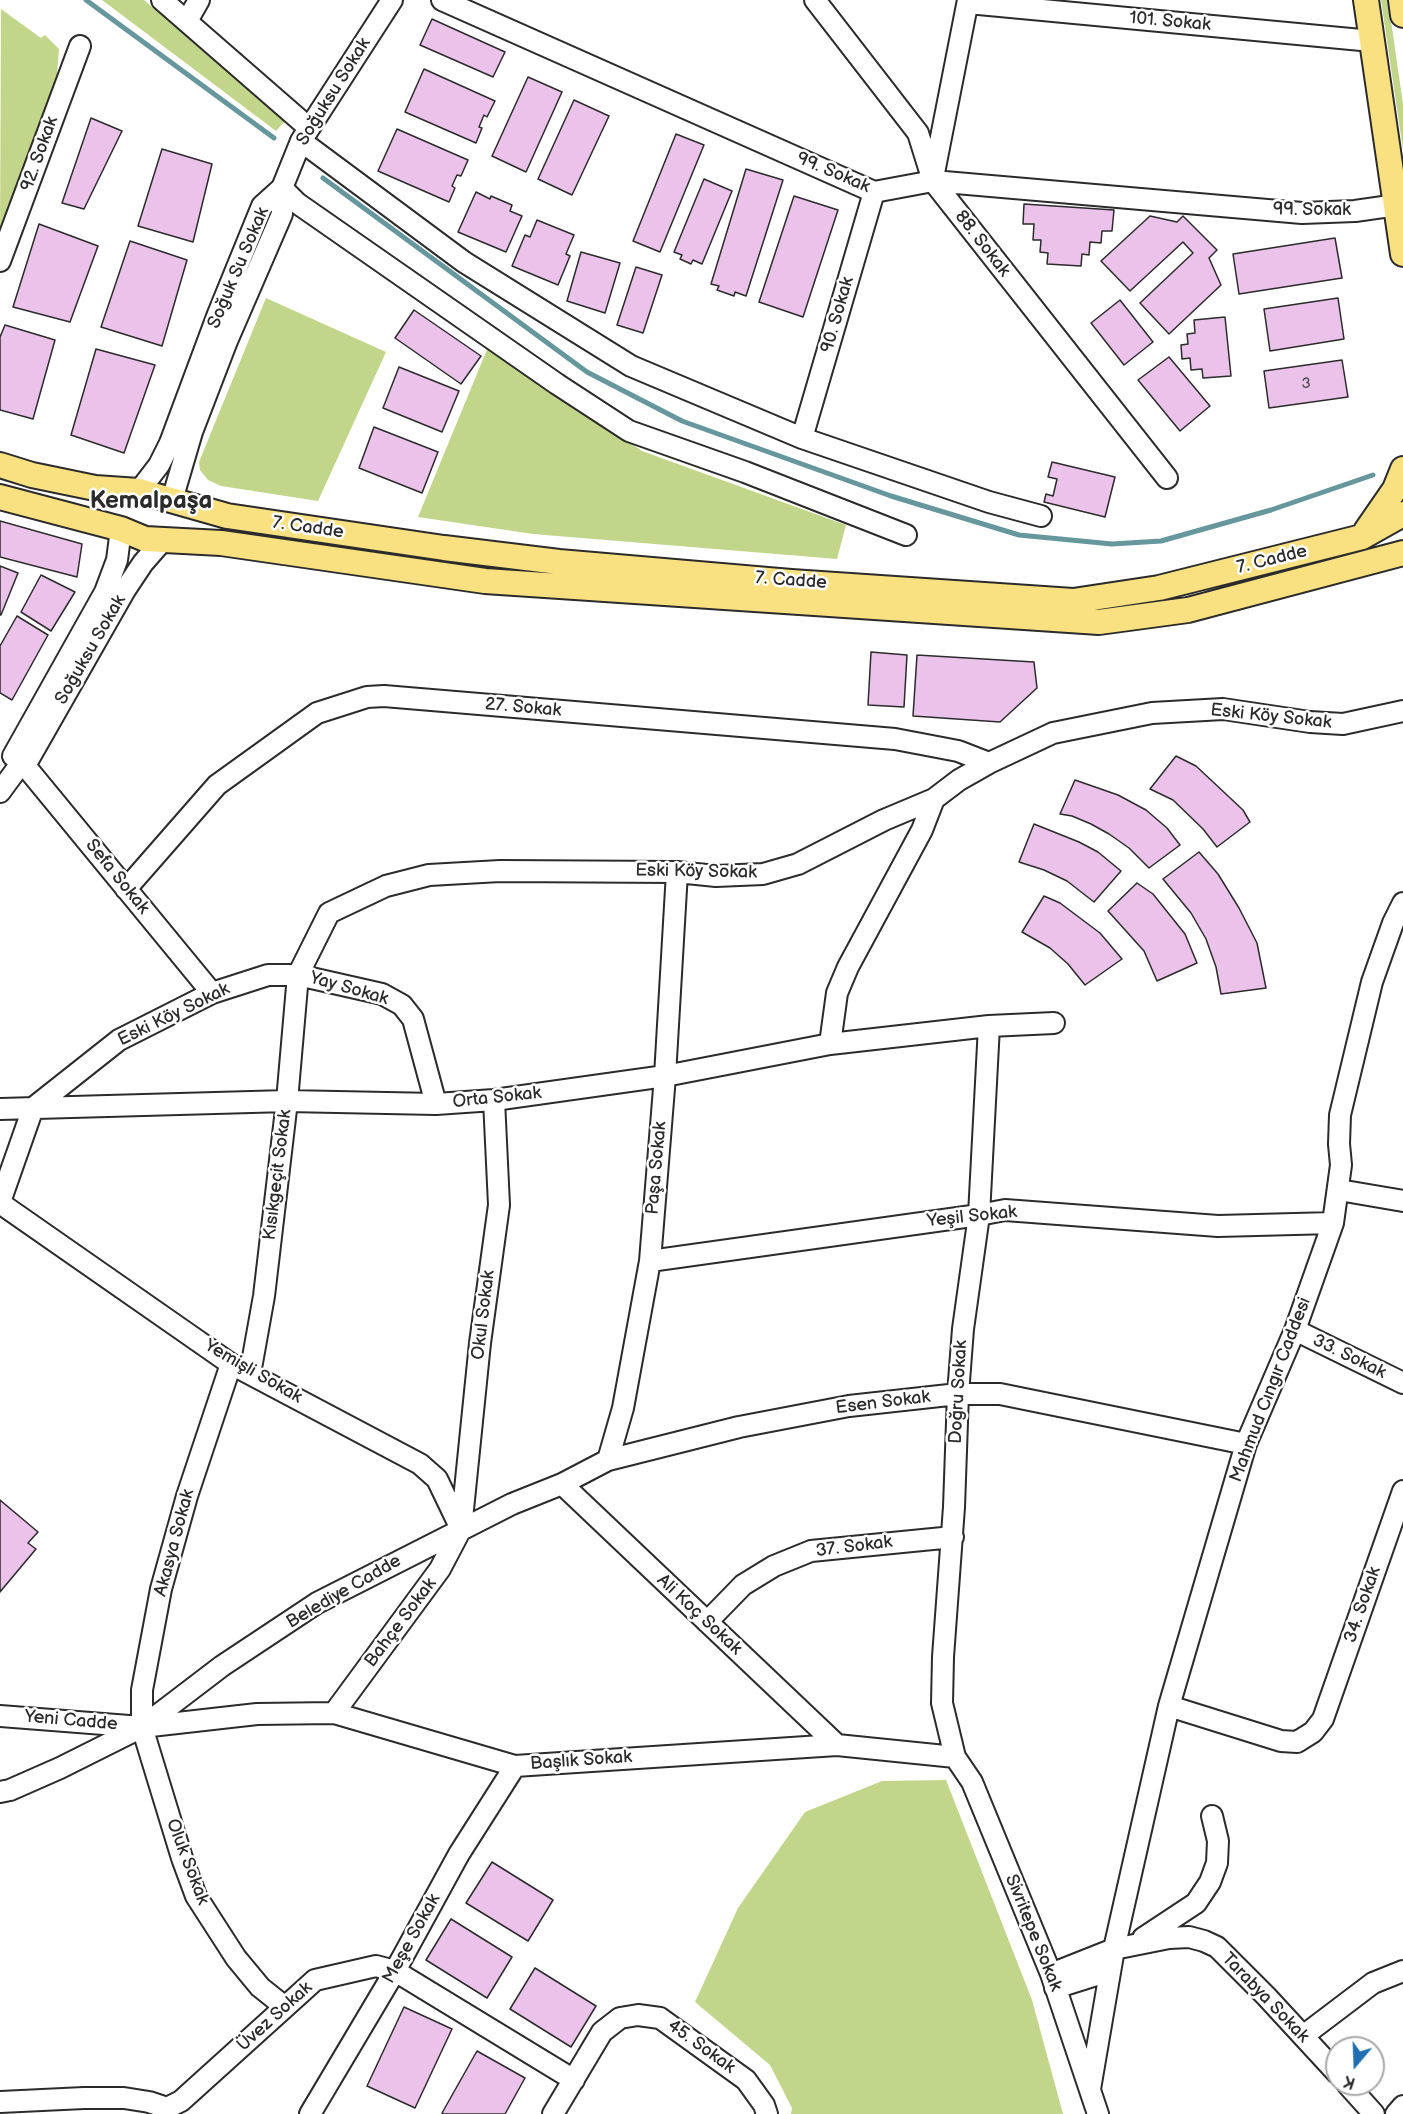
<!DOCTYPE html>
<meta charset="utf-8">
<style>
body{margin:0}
#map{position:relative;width:1403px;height:2114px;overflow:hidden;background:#fff;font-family:"Balsamiq Sans",sans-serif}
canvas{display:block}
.north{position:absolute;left:1325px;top:2036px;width:60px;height:60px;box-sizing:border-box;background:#fff;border:2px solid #aaa;border-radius:50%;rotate:199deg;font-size:16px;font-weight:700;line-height:24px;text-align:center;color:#2b2b2b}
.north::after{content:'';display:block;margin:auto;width:21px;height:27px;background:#1f6fb2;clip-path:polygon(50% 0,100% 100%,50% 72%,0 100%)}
</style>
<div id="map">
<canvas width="1403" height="2114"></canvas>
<div class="north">K</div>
</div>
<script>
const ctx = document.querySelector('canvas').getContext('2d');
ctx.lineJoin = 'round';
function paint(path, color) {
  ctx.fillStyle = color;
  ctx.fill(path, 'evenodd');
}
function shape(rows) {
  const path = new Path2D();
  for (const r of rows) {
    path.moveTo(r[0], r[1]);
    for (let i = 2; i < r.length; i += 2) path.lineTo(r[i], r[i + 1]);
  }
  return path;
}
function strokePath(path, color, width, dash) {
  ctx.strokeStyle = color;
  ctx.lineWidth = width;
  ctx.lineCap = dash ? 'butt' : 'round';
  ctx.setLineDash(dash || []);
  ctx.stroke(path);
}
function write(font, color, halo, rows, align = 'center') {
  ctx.font = font + ' "Balsamiq Sans",sans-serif';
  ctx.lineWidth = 5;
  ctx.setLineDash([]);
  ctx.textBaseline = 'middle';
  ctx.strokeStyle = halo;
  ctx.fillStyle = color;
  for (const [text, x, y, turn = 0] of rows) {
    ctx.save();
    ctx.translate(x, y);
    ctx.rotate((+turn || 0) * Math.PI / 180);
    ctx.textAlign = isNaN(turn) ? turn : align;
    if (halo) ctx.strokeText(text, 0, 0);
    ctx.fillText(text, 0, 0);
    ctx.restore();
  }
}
const green = shape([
 [102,0,144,0,286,120,276,131],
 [1381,0,1388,0,1403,104,1403,150],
 [1,9,41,38,45,35,59,49,56,87,0,236],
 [266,298,386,352,318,501,221,486,208,480,200,470,199,462],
 [488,347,642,451,846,525,837,559,533,534,418,517],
 [946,1780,1032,2000,1063,2114,791,2114,792,2108,770,2065,695,2002,738,1908,805,1812,882,1781]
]);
const stream = shape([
 [86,0,274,138],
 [323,178,587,372,682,421,891,496,1019,535,1112,544,1161,541,1271,510,1373,475]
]);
const building = shape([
 [432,19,505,52,493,77,420,45,432,19],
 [424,69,495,101,487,117,484,115,479,127,482,128,476,143,405,112,424,69],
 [528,77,562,92,526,172,492,156,528,77],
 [574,100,609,116,572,195,538,179,574,100],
 [91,118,122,131,84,209,62,203,91,118],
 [397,129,468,160,461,176,457,175,452,186,455,188,449,202,378,171,397,129],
 [676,134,704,145,660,252,633,241,676,134],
 [162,149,212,164,193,242,138,226,162,149],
 [746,169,783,180,746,296,735,292,734,296,717,290,719,286,711,284,746,169],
 [704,179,732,191,702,264,693,260,691,264,680,259,682,255,674,252,704,179],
 [476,192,490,199,491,196,512,205,510,211,522,216,506,252,458,232,476,192],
 [794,196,838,210,803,317,759,302,794,196],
 [1024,204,1114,210,1112,231,1102,231,1101,243,1090,242,1089,255,1082,254,1081,266,1047,264,1048,253,1040,252,1041,240,1033,240,1034,224,1023,224,1024,204],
 [1150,216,1177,222,1183,216,1217,250,1209,258,1221,285,1169,334,1140,303,1193,253,1183,242,1130,291,1101,261,1150,216],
 [537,220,574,235,566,254,570,256,558,285,512,266,525,235,530,237,537,220],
 [39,224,98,246,70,322,13,307,39,224],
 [1335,238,1342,278,1239,294,1233,254,1335,238],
 [130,241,187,260,162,346,101,327,130,241],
 [581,252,620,263,605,313,567,301,581,252],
 [636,267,662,275,643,333,617,325,636,267],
 [1338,298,1344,339,1270,351,1264,309,1338,298],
 [1120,300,1153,342,1124,365,1091,323,1120,300],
 [414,310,481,356,461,384,395,338,414,310],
 [1225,317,1231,376,1203,378,1202,369,1191,370,1190,358,1182,359,1181,345,1188,344,1187,334,1195,333,1194,320,1225,317],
 [5,325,55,340,33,419,0,410,0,337,5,325],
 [96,349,155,365,124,453,71,435,96,349],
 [1169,357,1210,406,1180,431,1138,380,1169,357],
 [1342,360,1348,397,1269,408,1264,371,1342,360],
 [399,367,459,391,442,432,383,408,399,367],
 [374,427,438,452,422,493,359,468,374,427],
 [1052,462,1115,477,1105,517,1044,502,1046,494,1053,496,1057,479,1048,477,1052,462],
 [0,521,82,544,77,577,0,557,0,521],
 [0,566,18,573,1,615,0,615,0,566],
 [41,575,75,592,51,631,21,612,41,575],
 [17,616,48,635,12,700,0,693,0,646,17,616],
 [871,652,907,655,904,707,868,705,871,652],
 [917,655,1034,662,1037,688,1000,722,913,716,917,655],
 [1176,756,1196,766,1243,810,1250,822,1217,847,1203,829,1173,800,1150,789,1176,756],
 [1075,780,1118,795,1146,810,1167,828,1180,845,1149,868,1129,848,1109,834,1091,824,1072,816,1060,814,1075,780],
 [1034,824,1079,842,1098,852,1121,871,1094,902,1067,881,1044,870,1019,862,1034,824],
 [1199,852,1218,874,1239,908,1257,943,1266,988,1221,994,1216,967,1206,939,1191,913,1163,879,1199,852],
 [1137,883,1153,894,1185,934,1197,963,1157,981,1144,951,1108,911,1137,883],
 [1044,896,1060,903,1100,933,1122,959,1085,985,1068,964,1050,948,1022,932,1044,896],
 [0,1500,38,1532,28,1543,36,1549,0,1592,0,1500],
 [492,1862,553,1900,528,1941,466,1903,492,1862],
 [451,1919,512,1957,487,1998,426,1960,451,1919],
 [535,1968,596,2006,571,2047,510,2009,535,1968],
 [404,2007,452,2029,415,2108,367,2086,404,2007],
 [477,2051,525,2078,505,2114,444,2114,442,2113,477,2051]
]);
const minor = shape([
 [162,0,309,128],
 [442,0,874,192,933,181,1302,213,1355,211,1397,205],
 [815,0,918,133,933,181,1167,478],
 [968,3,1372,41],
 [187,21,199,0],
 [301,141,464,262,631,366,802,438,989,502,1041,516],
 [933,178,968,0],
 [282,188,297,203,557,384,629,431,745,472,906,535],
 [0,261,80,46],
 [802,438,874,192],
 [139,491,159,465,170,443,218,314,262,206,282,188],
 [172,500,192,432,227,341,282,214,282,188,301,141,392,0],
 [121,529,117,560,105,592,13,756,22,762,212,993],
 [0,792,22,762,27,762,125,590,143,563,164,539],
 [126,889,217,785,317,713,367,697,384,696,895,739,958,751,989,763],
 [989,1026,979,1215,963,1329,958,1394,954,1507,943,1657,942,1703,955,1757,972,1782,1051,1974,1098,2114],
 [830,1044,837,993,848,967,922,830,934,799],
 [0,1109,287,1101,436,1104,494,1100,665,1076,830,1044,989,1026,1054,1023],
 [1339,1190,1403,1201],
 [0,1202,33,1108,119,1040,212,993,268,975,298,975,329,913,386,886,429,875,500,871,677,872,716,876,763,874,798,864,884,820,934,799,959,780,989,763,1053,733,1152,713,1223,709,1310,722,1343,724,1403,711],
 [0,1203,231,1364,420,1464,437,1479,461,1529],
 [650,1261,979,1215,1005,1210,1218,1226,1333,1223],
 [1295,1330,1403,1383],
 [231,1364,187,1496,161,1589,142,1690,142,1727,182,1858,196,1896,236,1958,260,1987,285,2007],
 [250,1374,264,1296,287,1101,298,975,382,994,402,1005,413,1019,436,1104],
 [608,1460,623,1408,650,1261,665,1076,677,872],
 [562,1484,837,1745],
 [707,1622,743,1585,774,1566,811,1551,953,1537],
 [1169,1706,1281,1741,1297,1742,1313,1732,1323,1719,1403,1491],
 [334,1713,440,1569,461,1529,480,1343,499,1205,494,1100],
 [0,1716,142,1727,257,1714,334,1713,515,1766,837,1745,955,1757],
 [0,1792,10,1790,60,1768,142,1727,222,1666,317,1603,512,1504,562,1484,608,1460,739,1427,849,1406,958,1394,1000,1394,1246,1444],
 [1143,1938,1196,1903,1210,1882,1217,1863,1218,1841,1212,1816],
 [1051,1974,1114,1949,1169,1938,1189,1937,1204,1941,1217,1947,1266,1996,1337,2073],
 [1055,1988,1109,1971],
 [1303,2036,1373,1983,1403,1971],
 [1347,2084,1374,2114],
 [1090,2089,1114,1949,1169,1706,1246,1444,1295,1330,1333,1223,1341,1165,1339,1144,1340,1115,1372,982,1393,923,1403,903],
 [0,2102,84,2098,124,2098,149,2102,167,2108,181,2101,315,1980,376,1966,395,1971,574,2080],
 [310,2114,395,1971,459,1854,515,1766],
 [553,2114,602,2032,620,2018,638,2015,660,2018,746,2080,764,2105,767,2114],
 [1396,2114,1403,2106]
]);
const major = shape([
 [1366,0,1403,254],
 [1401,0,1403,15],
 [0,465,32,475,95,488,139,491,227,516,444,548,559,562,791,582,1073,601,1159,588,1362,537,1403,514],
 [0,497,121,529,145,539,221,543,485,581,1099,622,1188,610,1403,553],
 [1366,531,1395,489,1403,469]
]);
const numberNames = [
 ["3",1306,384]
];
const streetNames = [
 ["101. Sokak",1170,22,5],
 ["Soğuksu Sokak",334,92,-58],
 ["92. Sokak",40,154,-70],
 ["99. Sokak",833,173,23],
 ["99. Sokak",1312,210],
 ["88. Sokak",982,244,52],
 ["Soğuk Su Sokak",239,268,-67],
 ["90. Sokak",838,315,-74],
 ["7. Cadde",308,528,8],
 ["7. Cadde",1272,560,-14],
 ["7. Cadde",791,581,4],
 ["Soğuksu Sokak",91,650,-60],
 ["27. Sokak",523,708,5],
 ["Eski Köy Sokak",1271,717,6],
 ["Eski Köy Sokak",696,872,1],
 ["Sefa Sokak",117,877,51],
 ["Yay Sokak",349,989,16],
 ["Eski Köy Sokak",174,1015,-26],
 ["Orta Sokak",497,1098,-6],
 ["Paşa Sokak",657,1168,-85],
 ["Kısıkgeçit Sokak",278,1175,-83],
 ["Yeşil Sokak",972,1217,-6],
 ["Okul Sokak",484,1315,-83],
 ["33. Sokak",1349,1357,26],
 ["Yemişli Sokak",253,1372,30],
 ["Mahmud Cıngır Caddesi",1271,1390,-69],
 ["Doğru Sokak",959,1392,-87],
 ["Esen Sokak",883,1403,-7],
 ["Akasya Sokak",175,1543,-75],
 ["37. Sokak",854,1547,-7],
 ["Belediye Cadde",344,1592,-30],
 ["34. Sokak",1363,1605,-71],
 ["Ali Koç Sokak",699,1615,43],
 ["Bahçe Sokak",401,1623,-53],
 ["Yeni Cadde",71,1721,5],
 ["Başlık Sokak",581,1761,-4],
 ["Oluk Sokak",187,1862,69],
 ["Sivritepe Sokak",1033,1933,68],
 ["Meşe Sokak",412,1939,-61],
 ["Tarabya Sokak",1265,1998,46],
 ["Üvez Sokak",275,2017,-42],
 ["45. Sokak",701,2047,36]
];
const districtNames = [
 ["Kemalpaşa",151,502]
];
paint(green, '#c2d68b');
strokePath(stream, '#66979c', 5);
paint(building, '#ebc2ea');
strokePath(building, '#2b2b2b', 1.5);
strokePath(minor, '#2b2b2b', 24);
strokePath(major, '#2b2b2b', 28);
strokePath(minor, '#fff', 20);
strokePath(major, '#f9e181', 24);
write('15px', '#5b515b', null, numberNames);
write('18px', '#2b2b2b', '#fff', streetNames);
write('bold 24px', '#2b2b2b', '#fff', districtNames);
</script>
